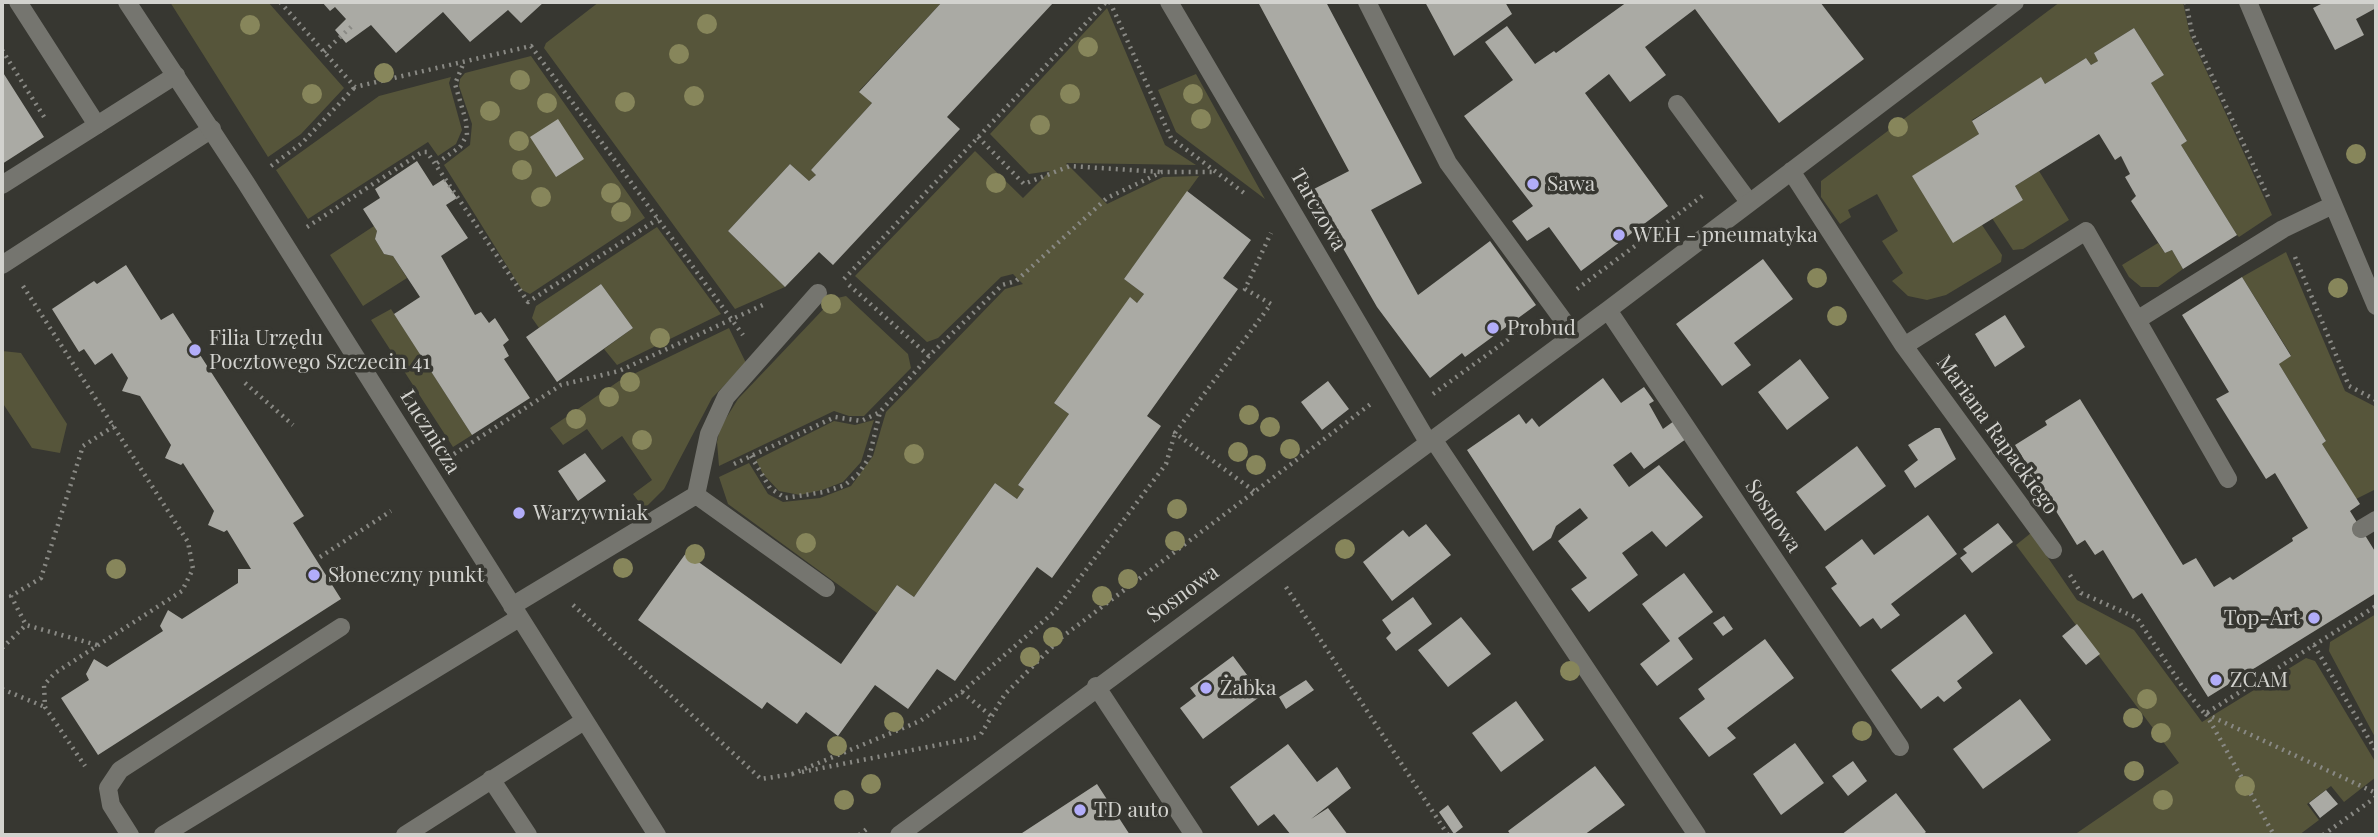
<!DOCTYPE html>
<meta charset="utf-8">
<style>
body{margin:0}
#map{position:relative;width:2378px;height:837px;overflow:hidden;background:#373731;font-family:"Playfair Display",serif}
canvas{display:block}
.frame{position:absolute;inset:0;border:4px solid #d2d2ce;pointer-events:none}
</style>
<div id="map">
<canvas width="2378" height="837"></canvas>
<div class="frame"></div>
</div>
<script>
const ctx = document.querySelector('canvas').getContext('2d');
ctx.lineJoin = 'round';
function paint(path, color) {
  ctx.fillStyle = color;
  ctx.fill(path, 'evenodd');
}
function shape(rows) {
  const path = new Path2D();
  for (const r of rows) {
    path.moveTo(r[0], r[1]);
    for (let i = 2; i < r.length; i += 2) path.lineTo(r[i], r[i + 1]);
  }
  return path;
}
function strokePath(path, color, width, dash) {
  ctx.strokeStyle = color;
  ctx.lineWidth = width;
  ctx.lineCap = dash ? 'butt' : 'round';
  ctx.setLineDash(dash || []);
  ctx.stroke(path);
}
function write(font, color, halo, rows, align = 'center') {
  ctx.font = font + ' "Playfair Display",serif';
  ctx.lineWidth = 7;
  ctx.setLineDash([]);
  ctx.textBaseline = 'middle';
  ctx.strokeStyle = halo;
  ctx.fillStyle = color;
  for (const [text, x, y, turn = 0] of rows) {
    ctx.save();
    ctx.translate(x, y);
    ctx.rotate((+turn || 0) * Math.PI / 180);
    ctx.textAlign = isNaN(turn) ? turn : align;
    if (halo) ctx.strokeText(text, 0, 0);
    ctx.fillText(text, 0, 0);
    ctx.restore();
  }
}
const green = shape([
 [170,2,268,2,344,88,301,134,268,157],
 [599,2,942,2,859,91,872,103,811,170,816,175,809,181,790,164,728,231,785,287,735,309,544,48,546,43],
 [2060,2,2183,2,2190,35,2272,215,2239,237,2237,235,2181,145,2187,141,2151,83,2164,75,2134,28,2094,53,2098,61,2091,65,2086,58,2045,84,2041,78,1972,120,1979,134,1913,176,1982,225,2002,255,2001,262,1946,295,1927,300,1908,296,1892,281,1903,273,1882,241,1898,231,1877,194,1848,210,1851,217,1840,224,1821,197,1821,181],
 [1107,8,1165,145,1196,165,1066,163,1107,204,1163,177,1199,176,1124,279,1144,294,1137,303,1130,298,1054,403,1069,414,1018,485,1024,489,1017,499,995,483,914,597,897,585,877,613,728,504,719,477,749,463,768,494,783,502,820,498,851,486,873,456,886,412,1005,289,1023,284,1013,274,1001,277,938,338,927,342,855,276,975,151,1023,198,1050,171,1029,174,990,134],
 [531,56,645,218,530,294,522,290,444,165,470,145,472,124,459,86,460,79,465,73],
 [1196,74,1265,199,1176,132,1158,90],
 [451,77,449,83,462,130,456,144,438,156,428,142,308,219,276,170,379,96],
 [2039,171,2069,220,2023,249,2013,250,1992,218,2023,200,2015,186],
 [374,226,377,231,375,239,384,254,393,256,407,278,363,306,330,255],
 [657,227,721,314,617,365,604,349,633,328,601,284,539,328,532,318,536,306],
 [2158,243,2165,253,2172,250,2183,269,2158,287,2141,287,2129,277,2122,265],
 [2286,252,2345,391,2374,406,2376,489,2356,499,2322,444,2326,441,2279,364,2291,355,2242,277],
 [846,296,908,354,911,368,864,416,849,416,834,411,719,466,717,442,720,428,738,399,833,299],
 [391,309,472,435,453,447,371,320],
 [729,328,746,363,712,398,664,489,644,509,633,494,652,480,622,436,602,450,587,429,563,445,550,428,619,381],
 [2,351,21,353,67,424,60,453,32,448,2,402],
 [874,420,861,462,843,482,822,490,800,495,779,491,763,474,756,460,834,421,855,425],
 [2031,533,2077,600,2134,630,2202,722,2306,658,2315,661,2376,763,2376,777,2344,802,2331,786,2307,804,2319,820,2299,835,2074,835,2179,763,2016,545],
 [2376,614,2376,739,2329,651,2330,642]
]);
const building = shape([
 [322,2,544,2,521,23,508,10,470,42,443,12,396,53,371,25,346,43,335,30,346,19,335,7,330,11],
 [942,2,1053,3,947,117,960,129,833,265,819,252,785,287,728,231,790,164,809,181,816,175,811,170,872,103,859,92],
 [1258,2,1326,2,1422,183,1371,210,1418,295,1490,241,1536,305,1465,357,1462,353,1430,378,1377,307,1310,191,1349,171],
 [1425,2,1505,2,1512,14,1454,56],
 [1627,2,1820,2,1864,59,1779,123,1695,9,1645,47,1666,75,1630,102,1609,74,1585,93,1668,206,1581,271,1549,227,1527,241,1512,221,1533,206,1464,116,1513,80,1485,42,1507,26,1535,64,1554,51,1556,53],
 [2325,2,2376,2,2376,8,2356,19,2364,35,2335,50,2313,8],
 [2134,28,2164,75,2151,83,2187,141,2181,145,2237,235,2183,269,2172,250,2165,253,2131,201,2136,196,2125,177,2130,174,2121,156,2115,160,2099,134,2015,186,2023,200,1953,243,1912,176,1979,134,1972,121,2041,77,2045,84,2086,58,2091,65,2098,61,2094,53],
 [2,71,44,137,2,164],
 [558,119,584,159,556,177,530,137],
 [417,161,433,186,444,179,457,198,446,205,468,238,441,256,475,315,481,312,489,323,495,318,509,340,503,345,509,356,504,359,530,398,472,435,394,314,420,297,393,256,384,254,375,239,377,231,363,209,380,198,375,189],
 [1187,191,1251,240,1223,278,1238,289,1147,416,1161,426,1052,578,1037,567,955,681,937,669,908,709,875,685,838,736,806,712,797,724,767,702,762,709,638,620,686,553,841,664,897,585,914,597,995,483,1017,499,1024,489,1018,485,1069,414,1054,403,1130,297,1137,303,1144,294,1124,279],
 [1763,259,1793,299,1734,343,1751,365,1722,386,1676,324],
 [126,265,161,320,173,313,304,516,293,523,341,599,98,755,61,698,89,680,86,674,94,659,107,667,163,631,160,626,168,610,182,619,238,583,238,569,251,569,227,530,224,532,208,525,214,511,183,463,181,465,165,458,171,445,140,396,122,391,128,378,112,353,95,365,84,349,79,352,52,309,94,281,97,284],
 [2242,277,2291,356,2279,364,2326,441,2322,444,2360,504,2350,511,2376,553,2376,593,2208,697,2142,593,2133,599,2103,550,2095,555,2085,540,2077,545,2015,445,2047,425,2045,421,2080,399,2183,565,2196,558,2214,587,2230,577,2233,580,2293,541,2292,538,2308,528,2275,473,2266,479,2216,399,2229,392,2182,315],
 [601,284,633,328,557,382,526,337],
 [2005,315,2025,347,1995,367,1975,334],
 [1800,359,1829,398,1787,430,1758,392],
 [1603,378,1621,403,1644,387,1654,401,1649,404,1663,429,1674,421,1686,439,1644,469,1631,452,1613,465,1629,487,1659,465,1703,517,1666,547,1652,531,1622,553,1638,575,1589,612,1571,589,1587,578,1558,541,1588,518,1580,508,1556,526,1551,538,1533,551,1467,450,1519,414,1526,424,1532,418,1539,427],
 [1328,381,1349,409,1322,430,1301,402],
 [1935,428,1940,428,1956,459,1915,488,1904,471,1918,460,1908,445],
 [1857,446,1886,486,1825,531,1796,492],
 [585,453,606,481,578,501,558,471],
 [1928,515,1957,554,1891,604,1900,615,1881,629,1873,618,1860,627,1831,588,1837,584,1825,567,1862,539,1874,555],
 [1998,523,2013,542,1972,573,1960,558,1967,553,1963,549],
 [1426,524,1451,555,1392,601,1363,562,1403,530,1409,537],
 [1684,573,1713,612,1678,638,1693,659,1657,686,1640,664,1670,641,1642,604],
 [1413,597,1432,624,1396,651,1386,638,1391,633,1382,620],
 [1965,614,1993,653,1957,681,1962,688,1944,702,1938,696,1921,709,1891,670],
 [1724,616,1733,629,1723,636,1713,623],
 [1461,617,1491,654,1448,687,1418,650],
 [2077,624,2100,654,2086,665,2062,636],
 [1765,639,1794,678,1727,728,1736,738,1709,757,1679,718,1705,699,1698,689],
 [1233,656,1262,695,1203,739,1180,708,1196,696,1190,688],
 [1306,680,1314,690,1286,709,1279,697],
 [2020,699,2051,740,1983,789,1953,749],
 [1516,701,1544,740,1501,772,1472,733],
 [1795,743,1824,783,1781,815,1753,774],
 [1288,744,1317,782,1337,767,1351,788,1311,819,1328,808,1348,835,1291,835,1274,814,1258,826,1230,787],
 [1853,761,1867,781,1848,796,1832,776],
 [1595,766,1625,805,1584,835,1511,835,1508,831],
 [1097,784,1130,835,1019,835],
 [2326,790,2338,804,2320,818,2309,803],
 [1896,793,1926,832,1922,835,1841,835],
 [1448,805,1463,827,1454,834,1439,812]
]);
const path = shape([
 [280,2,355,87,531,46,743,335],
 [1110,2,1171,138,1244,193],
 [2186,2,2192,33,2270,201],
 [2,50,46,120],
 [324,52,352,26],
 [978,137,1024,184,1070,166,1161,172],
 [437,163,460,147,467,135,466,121,455,84,464,62],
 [271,166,302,143,355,87],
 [307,227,422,152,427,152,528,302,658,219],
 [2295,257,2349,386,2376,400],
 [844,279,1106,2],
 [849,285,929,356,1002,285,1016,281,1107,198,1162,172,1215,172],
 [23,286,188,542,193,569,182,591,55,673,44,685,45,707,85,766],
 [1577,289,1705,194],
 [245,383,293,425],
 [1433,394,1528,325],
 [454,454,561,385,619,371,765,304],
 [751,456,770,488,785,498,824,492,845,485,858,474,869,458,880,412],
 [734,464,835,417,861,421,880,412,929,356],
 [1254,491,1175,433,1271,304,1245,289,1271,233],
 [320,557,391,511],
 [2070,575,2081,593,2137,618,2182,686,2205,714,2376,606],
 [1286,587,1448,835],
 [573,605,761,779,793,774],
 [97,645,26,625,11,596,41,578,83,446,114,426],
 [2314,645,2376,751],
 [2,648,26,625],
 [2,689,45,707],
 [962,692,991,716],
 [2206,714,2376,793],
 [2206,714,2274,835],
 [981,734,1005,694,1062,637,1372,403],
 [802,772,978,737],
 [792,774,920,721,962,692,1054,612,1166,464,1175,433],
 [859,835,868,828],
 [2323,835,2376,797]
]);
const lane = shape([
 [1367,2,1448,163,1574,335],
 [1677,104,1749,202],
 [2,185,97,125],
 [2,265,212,129],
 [2361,529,2376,520],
 [130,835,111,805,108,788,120,770,341,627]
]);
const street = shape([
 [18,2,97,125,176,75],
 [127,2,246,183,657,835],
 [1169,2,1428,442],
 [2248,2,2376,306],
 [1791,171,1904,346,2053,550],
 [1608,310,1900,747],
 [2137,320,2283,229,2333,205],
 [1904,346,2086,231,2228,479],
 [1433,439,1697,835],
 [696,495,826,588],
 [512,606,696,495,709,434,726,397,818,293],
 [1096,686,1194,835],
 [491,779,528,835],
 [163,835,519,618],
 [405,835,584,721],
 [899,835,1608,310,2015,2]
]);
const trees = [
 [707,24],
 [250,25],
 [1088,47],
 [679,54],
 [384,73],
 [520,80],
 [312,94],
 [1070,94],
 [1193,94],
 [694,96],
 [625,102],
 [547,103],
 [490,111],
 [1201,119],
 [1040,125],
 [1898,127],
 [519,141],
 [2356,154],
 [522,170],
 [996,183],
 [611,193],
 [541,197],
 [621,212],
 [1817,278],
 [2338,288],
 [831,304],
 [1837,316],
 [660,338],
 [630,382],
 [609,397],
 [1249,415],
 [576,419],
 [1270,427],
 [642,440],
 [1290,449],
 [1238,452],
 [914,454],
 [1256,465],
 [1177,509],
 [1175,541],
 [806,543],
 [1345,549],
 [695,554],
 [623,568],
 [116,569],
 [1128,579],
 [1102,596],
 [1053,637],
 [1030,657],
 [1570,671],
 [2147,699],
 [2133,718],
 [894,722],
 [1862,731],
 [2161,733],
 [837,746],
 [2134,771],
 [871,784],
 [2245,786],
 [844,800],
 [2163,800]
];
const markers = [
 [1533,184,7,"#b2adf9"],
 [1619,235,7,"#b2adf9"],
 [1493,328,7,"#b2adf9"],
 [195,350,7,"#b2adf9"],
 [519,513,7,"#b2adf9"],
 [314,575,7,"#b2adf9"],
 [2314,618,7,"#b2adf9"],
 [2216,680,7,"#b2adf9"],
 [1206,688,7,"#b2adf9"],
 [1080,810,7,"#b2adf9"]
];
const poiNames = [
 ["Sawa",1547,184],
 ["WEH - pneumatyka",1633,235],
 ["Probud",1507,328],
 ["Filia Urzędu",209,338],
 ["Pocztowego Szczecin 41",209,362],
 ["Warzywniak",533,513],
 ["Słoneczny punkt",328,575],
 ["Top-Art",2300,618,"right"],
 ["ZCAM",2230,680],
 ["Żabka",1220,688],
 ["TD auto",1094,810]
];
const streetNames = [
 ["Tarczowa",1318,210,60],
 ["Łucznicza",430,432,58],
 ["Mariana Rapackiego",1997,435,54],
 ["Sosnowa",1773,516,56],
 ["Sosnowa",1183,594,-36]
];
paint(green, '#56553a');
paint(building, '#aaaaa4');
strokePath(path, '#898984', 4.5, [2, 5]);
strokePath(lane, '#75756f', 18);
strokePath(street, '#75756f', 18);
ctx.fillStyle = '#87865b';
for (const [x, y] of trees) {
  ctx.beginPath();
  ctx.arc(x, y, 10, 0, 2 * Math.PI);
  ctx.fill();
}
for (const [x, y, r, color] of markers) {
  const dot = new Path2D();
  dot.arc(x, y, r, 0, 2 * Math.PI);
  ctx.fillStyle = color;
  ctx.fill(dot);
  strokePath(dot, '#373731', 2.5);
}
write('21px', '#d2d2ce', '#373731', poiNames, 'left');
write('21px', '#d2d2ce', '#373731', streetNames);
</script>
